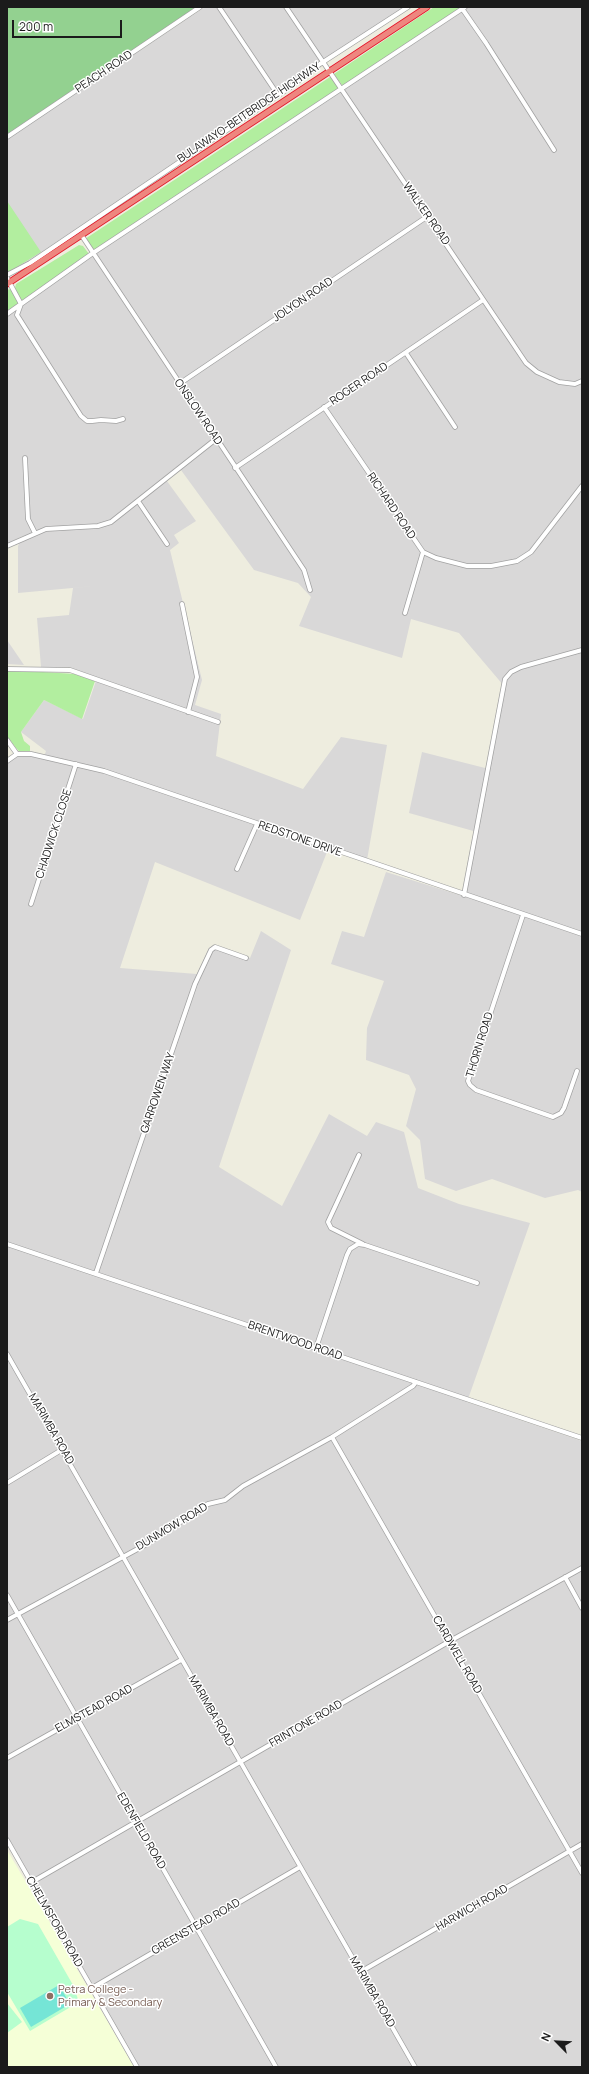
<!DOCTYPE html>
<style>
body{margin:0}
#map{position:relative;width:589px;height:2074px;overflow:hidden;background:#eeeddf;font-family:Manrope,sans-serif}
canvas{display:block}
.frame{position:absolute;inset:0;border:8px solid #1b1b1b;pointer-events:none}
.north{position:absolute;left:537px;top:2022px;width:40px;height:40px;-webkit-text-stroke:3px #fff;paint-order:stroke;rotate:294deg;font-size:11px;font-weight:700;line-height:16px;text-align:center;color:#1b1b1b}
.north::after{content:'';display:block;margin:auto;width:14px;height:18px;background:#1b1b1b;clip-path:polygon(50% 0,100% 100%,50% 72%,0 100%)}
.scale{position:absolute;left:12px;top:20px;width:110px;height:18px;box-sizing:border-box;border:2px solid #1b1b1b;border-top:0;padding-left:5px;font-size:12px;line-height:14px;white-space:nowrap;color:#1b1b1b;-webkit-text-stroke:3px #fff;paint-order:stroke}
</style>
<div id="map">
<canvas width="589" height="2074"></canvas>
<div class="frame"></div>
<div class="north">N</div>
<div class="scale">200 m</div>
</div>
<script>
const ctx = document.querySelector('canvas').getContext('2d');
ctx.lineJoin = 'round';
function paint(path, color) {
  ctx.fillStyle = color;
  ctx.fill(path, 'evenodd');
}
function shape(rows) {
  const path = new Path2D();
  for (const r of rows) {
    path.moveTo(r[0], r[1]);
    for (let i = 2; i < r.length; i += 2) path.lineTo(r[i], r[i + 1]);
  }
  return path;
}
function strokePath(path, color, width, dash) {
  ctx.strokeStyle = color;
  ctx.lineWidth = width;
  ctx.lineCap = dash ? 'butt' : 'round';
  ctx.setLineDash(dash || []);
  ctx.stroke(path);
}
function write(font, color, halo, rows, align = 'center') {
  ctx.font = font + ' Manrope,sans-serif';
  ctx.lineWidth = 3;
  ctx.setLineDash([]);
  ctx.textBaseline = 'middle';
  ctx.strokeStyle = halo;
  ctx.fillStyle = color;
  for (const [text, x, y, turn = 0] of rows) {
    ctx.save();
    ctx.translate(x, y);
    ctx.rotate((+turn || 0) * Math.PI / 180);
    ctx.textAlign = isNaN(turn) ? turn : align;
    if (halo) ctx.strokeText(text, 0, 0);
    ctx.fillText(text, 0, 0);
    ctx.restore();
  }
}
const residential = shape([
 [205,7,407,7,29,263,7,274,7,139],
 [469,7,582,7,582,1192,578,1190,545,1198,492,1179,456,1191,425,1179,420,1140,406,1126,416,1089,409,1075,366,1060,367,1028,384,981,331,964,342,931,364,937,386,872,466,897,477,832,409,813,422,752,489,769,504,686,459,633,411,619,402,658,299,626,311,597,298,583,254,570,178,466,164,477,196,521,174,535,179,543,170,550,202,680,195,705,221,714,216,756,303,789,341,737,387,745,367,860,329,847,300,920,155,862,120,968,197,974,209,948,214,945,250,958,261,931,291,950,219,1167,282,1206,329,1114,367,1136,376,1122,404,1132,418,1188,459,1204,530,1223,467,1402,582,1441,582,2067,139,2067,7,1836,7,762,20,754,44,757,46,751,21,732,44,700,83,719,97,678,69,667,41,667,37,618,69,615,73,588,105,585,18,593,18,546,23,536,7,544,7,316,95,253],
 [7,640,24,665,7,664]
]);
const education = shape([
 [7,1850,52,1926,134,2067,7,2067]
]);
const grass = shape([
 [434,7,463,7,344,86,342,85,334,74],
 [330,77,333,77,340,89,93,252,85,239],
 [7,201,41,252,9,272,7,272],
 [79,245,83,246,89,254,22,302,15,288,16,284],
 [9,289,13,291,18,299,18,305,7,313,7,291],
 [12,670,75,674,95,681,82,719,44,700,21,732,24,741,30,746,30,751,19,751,16,748,7,736,7,671]
]);
const forest = shape([
 [7,7,197,7,7,135]
]);
const park = shape([
 [20,1919,38,1924,73,1985,79,2002,30,2031,7,1992,7,1927],
 [7,2003,22,2022,7,2033]
]);
const pitch = shape([
 [59,1985,70,2004,31,2027,20,2008]
]);
const minor = shape([
 [219,7,278,95],
 [286,7,526,363,537,372,559,382,575,384,582,381],
 [461,7,486,43,554,150],
 [7,137,200,7],
 [82,236,304,570,310,590],
 [7,275,30,263,289,88,320,64,408,7],
 [7,278,21,304,17,315,81,416,87,421,92,421,101,420,116,421,123,419],
 [7,314,93,253,465,7],
 [406,353,455,427],
 [179,384,428,216],
 [324,407,423,552,405,613],
 [25,458,28,519,35,533],
 [235,468,483,300],
 [138,501,167,544],
 [7,546,46,529,98,526,111,522,216,439],
 [423,552,436,558,467,566,491,566,517,561,531,552,582,486],
 [182,604,197,677,188,712],
 [7,669,70,670,218,722],
 [7,740,17,754],
 [7,761,17,754,31,754,104,771,582,934],
 [237,869,257,824],
 [464,895,505,679,511,672,521,667,582,650],
 [31,904,76,764],
 [523,915,468,1081,470,1085,476,1090,553,1117,561,1113,564,1108,577,1071],
 [359,1155,328,1222,331,1228,363,1244],
 [7,1244,582,1438],
 [96,1273,195,984,211,950,215,947,246,958],
 [316,1348,347,1255,350,1249,358,1244,365,1245,477,1283],
 [7,1354,415,2067],
 [332,1437,582,1873],
 [7,1483,63,1449],
 [565,1577,582,1608],
 [7,1595,276,2067],
 [7,1620,145,1545,208,1504,225,1500,243,1486,332,1437,413,1386,416,1382],
 [7,1758,181,1660],
 [7,1840,137,2067],
 [32,1882,450,1641,582,1568],
 [362,1971,582,1844],
 [92,1988,300,1867]
]);
const highway = shape([
 [7,284,427,7]
]);
const markers = [
 [50,1996,4,"#8d6e63"]
];
const streetNames = [
 ["PEACH ROAD",104,72,-34],
 ["BULAWAYO-BEITBRIDGE HIGHWAY",249,113,-34],
 ["WALKER ROAD",426,214,55],
 ["JOLYON ROAD",303,300,-34],
 ["ROGER ROAD",359,384,-34],
 ["ONSLOW ROAD",198,412,56],
 ["RICHARD ROAD",391,506,56],
 ["CHADWICK CLOSE",54,834,-72],
 ["REDSTONE DRIVE",300,839,19],
 ["THORN ROAD",480,1045,-73],
 ["GARROWEN WAY",158,1093,-71],
 ["BRENTWOOD ROAD",295,1341,19],
 ["MARIMBA ROAD",51,1429,60],
 ["DUNMOW ROAD",172,1527,-31],
 ["CARDWELL ROAD",457,1655,60],
 ["ELMSTEAD ROAD",94,1709,-29],
 ["MARIMBA ROAD",211,1711,60],
 ["FRINTONE ROAD",306,1724,-30],
 ["EDENFIELD ROAD",141,1831,60],
 ["HARWICH ROAD",472,1908,-30],
 ["CHELMSFORD ROAD",54,1922,60],
 ["GREENSTEAD ROAD",196,1927,-30],
 ["MARIMBA ROAD",372,1992,60]
];
const educationNames = [
 ["Petra College -",58,1990],
 ["Primary & Secondary",58,2003]
];
paint(residential, '#d9d8d8');
paint(education, '#f5ffd7');
paint(grass, '#b2ee9f');
paint(forest, '#93d190');
paint(park, '#b6fece');
paint(pitch, '#75e5d6');
strokePath(minor, '#a2a2a2', 5.5);
strokePath(highway, '#e51427', 7);
strokePath(minor, '#fff', 4);
strokePath(highway, '#ee867f', 5.5);
for (const [x, y, r, color] of markers) {
  const dot = new Path2D();
  dot.arc(x, y, r, 0, 2 * Math.PI);
  ctx.fillStyle = color;
  ctx.fill(dot);
  strokePath(dot, '#fff', 1.5);
}
write('11px', '#1b1b1b', '#fff', streetNames);
write('11px', '#785e54', '#fff', educationNames, 'left');
</script>
